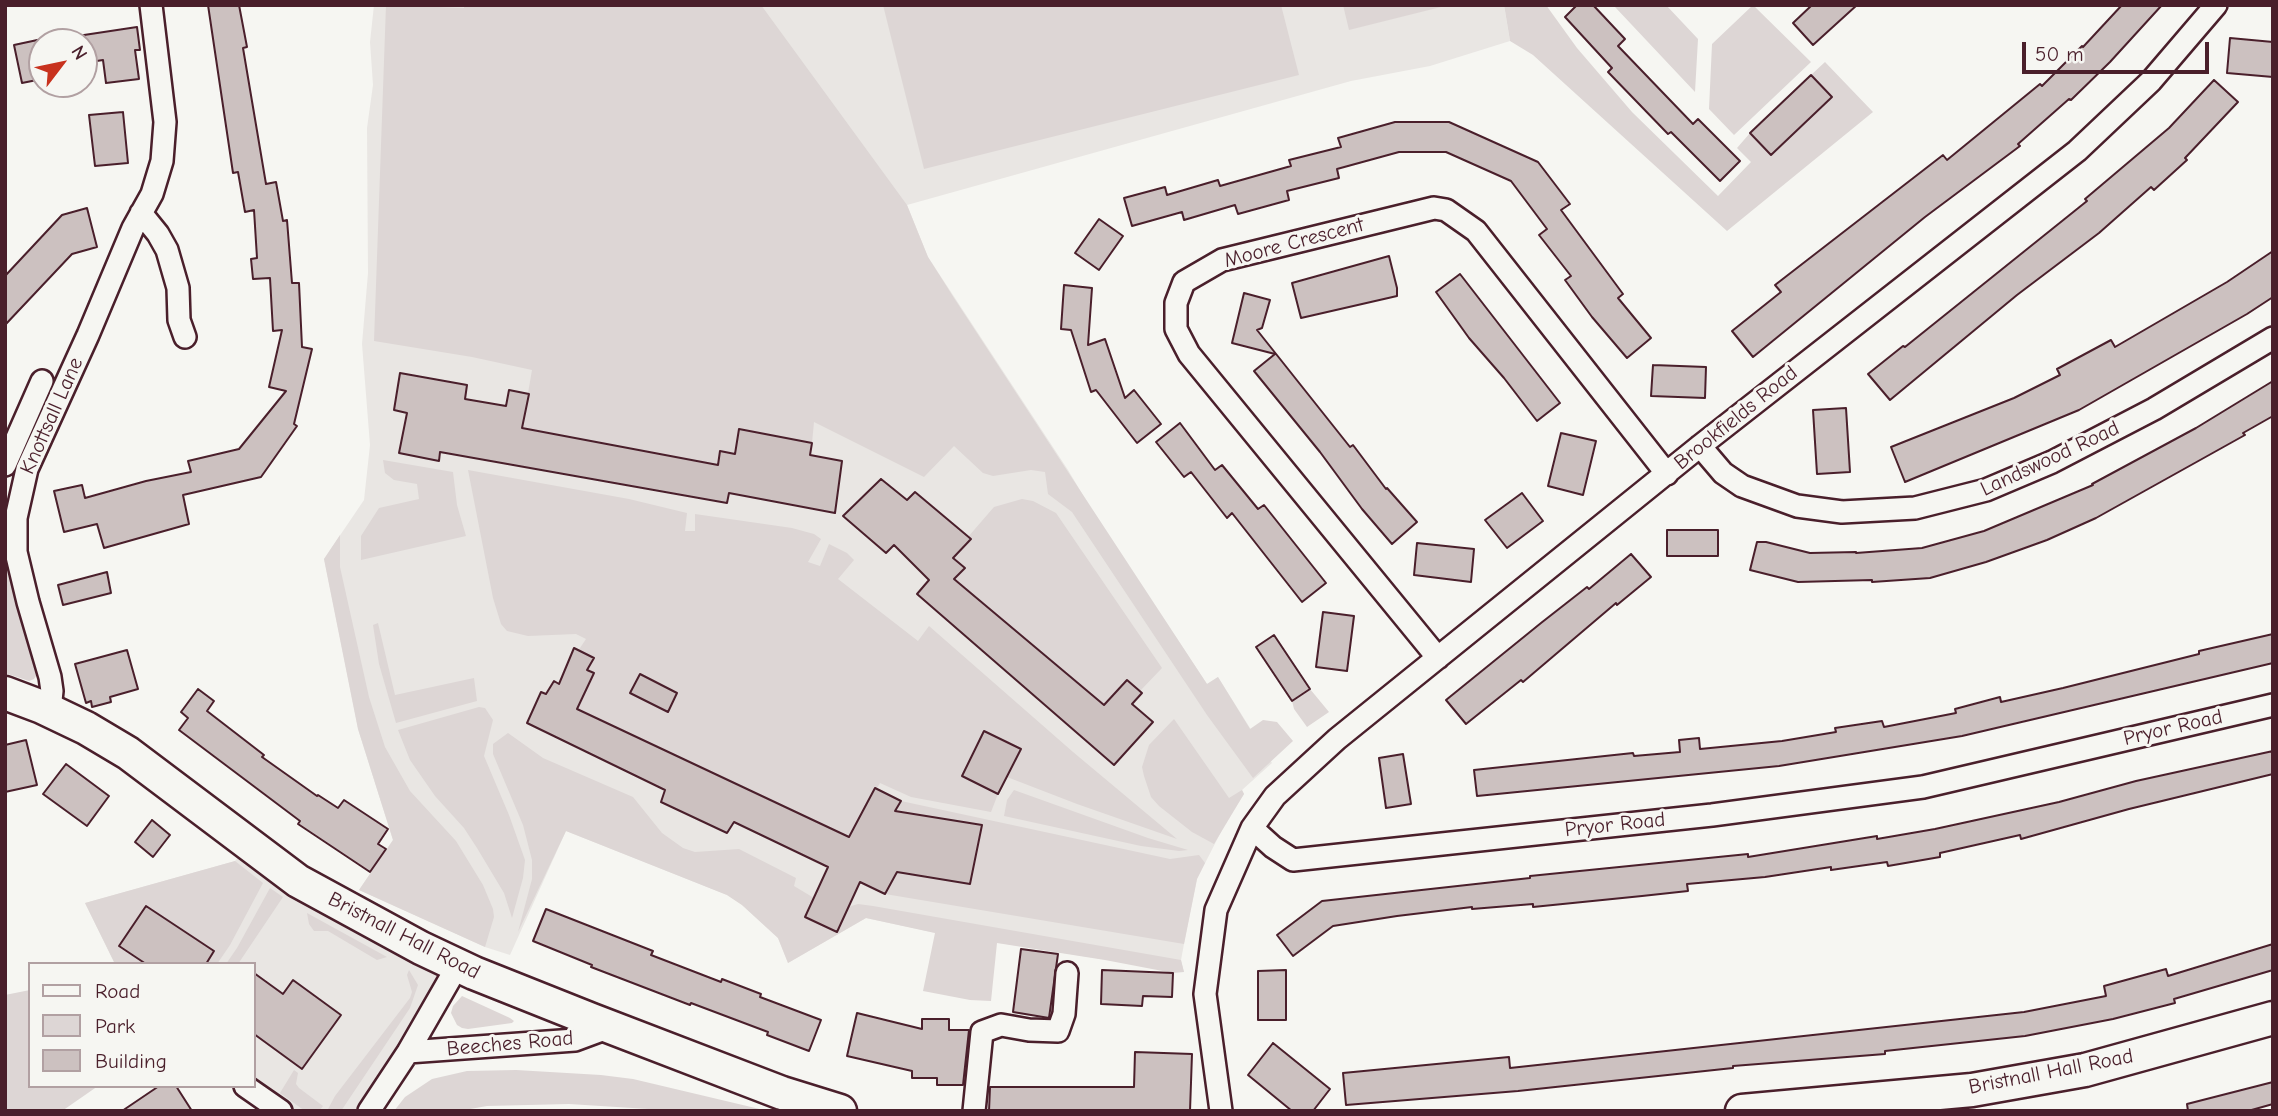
<!DOCTYPE html>
<style>
body{margin:0}
#map{position:relative;width:2278px;height:1116px;overflow:hidden;background:#f6f6f2;font-family:"Comic Neue",sans-serif}
canvas{display:block}
.frame{position:absolute;inset:0;border:7px solid #4a1f2b;pointer-events:none}
.legend{position:absolute;left:28px;top:962px;width:228px;height:126px;box-sizing:border-box;background:#f6f6f2;border:2px solid #b1a0a2;margin:0;padding:9px 12px;list-style:none;font-size:21px;color:#4a1f2b}
.legend li{display:flex;align-items:center;gap:14px;height:35px}
.legend b{width:35px;border:2px solid #b1a0a2}
.north{position:absolute;left:28px;top:28px;width:70px;height:70px;box-sizing:border-box;background:#f6f6f2;border:2px solid #b1a0a2;border-radius:50%;rotate:58deg;font-size:19px;font-weight:700;line-height:28px;text-align:center;color:#4a1f2b}
.north::after{content:'';display:block;margin:auto;width:24px;height:32px;background:#c8321e;clip-path:polygon(50% 0,100% 100%,50% 72%,0 100%)}
.scale{position:absolute;left:2022px;top:42px;width:187px;height:32px;box-sizing:border-box;border:4px solid #4a1f2b;border-top:0;padding-left:9px;font-size:21px;line-height:24px;white-space:nowrap;color:#4a1f2b;-webkit-text-stroke:5px #f6f6f2;paint-order:stroke}
</style>
<div id="map">
<canvas width="2278" height="1116"></canvas>
<div class="frame"></div>
<ul class="legend">
<li><b style="height:9px;background:#f6f6f2"></b>Road</li>
<li><b style="height:19px;background:#ddd6d5"></b>Park</li>
<li><b style="height:19px;background:#ccc1c0"></b>Building</li>
</ul>
<div class="north">N</div>
<div class="scale">50 m</div>
</div>
<script>
const ctx = document.querySelector('canvas').getContext('2d');
ctx.lineJoin = 'round';
function paint(path, color) {
  ctx.fillStyle = color;
  ctx.fill(path, 'evenodd');
}
function shape(rows) {
  const path = new Path2D();
  for (const r of rows) {
    path.moveTo(r[0], r[1]);
    for (let i = 2; i < r.length; i += 2) path.lineTo(r[i], r[i + 1]);
  }
  return path;
}
function strokePath(path, color, width, dash) {
  ctx.strokeStyle = color;
  ctx.lineWidth = width;
  ctx.lineCap = dash ? 'butt' : 'round';
  ctx.setLineDash(dash || []);
  ctx.stroke(path);
}
function write(font, color, halo, rows, align = 'center') {
  ctx.font = font + ' "Comic Neue",sans-serif';
  ctx.lineWidth = 6;
  ctx.setLineDash([]);
  ctx.textBaseline = 'middle';
  ctx.strokeStyle = halo;
  ctx.fillStyle = color;
  for (const [text, x, y, turn = 0] of rows) {
    ctx.save();
    ctx.translate(x, y);
    ctx.rotate((+turn || 0) * Math.PI / 180);
    ctx.textAlign = isNaN(turn) ? turn : align;
    if (halo) ctx.strokeText(text, 0, 0);
    ctx.fillText(text, 0, 0);
    ctx.restore();
  }
}
const built = shape([
 [374,5,1504,5,1510,41,1430,66,1351,81,907,205,928,257,1068,470,1096,517,1207,684,1218,677,1272,763,1242,790,1244,794,1226,822,1197,879,1184,944,1181,960,1184,972,936,933,866,918,788,963,778,938,742,905,727,895,566,831,510,955,485,947,359,890,393,840,358,729,324,559,364,500,370,445,362,344,368,273,367,128,373,85,370,42],
 [248,845,458,965,369,1111,281,1111,254,1086,254,964,115,964,85,903,235,861]
]);
const green = shape([
 [386,5,464,8,464,5,761,5,907,205,928,257,954,298,1207,684,1218,677,1250,729,1263,720,1277,722,1293,741,1253,778,1207,715,1072,512,1048,494,1045,472,1031,470,993,476,983,473,954,446,924,477,814,422,812,443,739,430,735,454,720,451,718,465,522,428,532,370,472,357,374,341],
 [883,5,1281,5,1299,75,924,169],
 [1343,5,1449,5,1349,30],
 [1504,5,1546,5,1577,48,1632,112,1718,196,1751,162,1737,148,1750,133,1771,155,1832,97,1811,75,1825,62,1873,112,1727,231,1533,55,1510,41],
 [1666,5,1698,39,1695,92,1615,7],
 [1753,5,1811,62,1734,135,1709,109,1712,44],
 [383,460,453,472,457,505,466,536,361,560,361,536,379,508,419,499,417,484,394,480,385,473],
 [468,470,629,499,687,513,685,531,695,531,695,514,792,528,814,534,821,539,808,562,820,566,829,544,847,553,854,560,838,579,918,641,929,626,1073,752,1177,839,1077,804,1007,777,1021,749,985,731,962,776,998,794,991,812,911,797,880,783,848,837,577,709,594,673,587,670,578,651,586,639,576,634,528,636,507,631,501,624,493,598],
 [640,675,677,693,668,712,631,693],
 [1022,499,1033,501,1056,513,1162,668,1140,691,1127,680,1104,705,954,579,964,568,953,558,971,540,968,537,994,507],
 [340,535,340,567,369,697,385,747,410,791,456,841,483,885,493,909,494,917,485,947,359,890,393,840,358,729,324,559],
 [5,552,9,555,38,673,34,679,29,681,5,673],
 [378,623,395,695,474,678,477,701,396,723,379,664,373,625],
 [1310,689,1329,712,1307,727,1294,709,1292,701],
 [479,707,485,708,493,720,484,756,509,815,525,860,523,878,512,918,504,893,477,848,464,828,435,796,410,760,398,730],
 [1174,719,1229,798,1242,790,1244,794,1214,844,1192,832,1159,806,1151,797,1144,776,1142,767,1149,745],
 [508,733,543,758,633,797,662,833,683,848,695,852,739,849,796,878,794,886,814,898,805,917,837,932,848,907,858,904,873,906,1181,960,1184,972,1173,973,1105,960,997,943,991,1001,970,1000,923,991,935,933,866,918,788,963,778,938,742,905,727,895,566,831,518,932,532,879,532,860,523,825,493,754,493,744],
 [1014,790,1148,838,1188,850,1179,851,1141,846,1004,816,1007,800],
 [901,801,1170,859,1199,855,1205,863,1197,879,1184,944,885,894,897,872,970,883,982,826,912,813,894,814],
 [235,861,263,883,230,945,217,964,115,964,85,903],
 [270,888,283,897,238,964,226,964,237,948],
 [307,913,387,957,377,960,328,931,314,931,309,924],
 [409,970,418,985,410,1008,341,1111,327,1111,335,1096,410,998,412,992,407,975],
 [30,990,30,1086,98,1086,62,1111,5,1111,5,995],
 [462,996,510,1018,514,1021,512,1023,468,1029,462,1028,457,1025,451,1013,453,1006],
 [294,1070,298,1073,296,1084,299,1088,323,1106,319,1111,305,1111,280,1093],
 [516,1070,601,1075,633,1079,768,1111,680,1111,569,1104,487,1106,459,1111,394,1111,405,1097,432,1079,467,1071]
]);
const building = shape([
 [208,5,239,5,247,47,243,48,266,184,276,182,283,221,287,220,292,283,299,283,302,347,312,349,294,424,297,426,261,477,183,495,189,524,104,548,97,524,64,532,54,491,82,485,85,498,146,481,191,472,188,461,239,449,286,391,269,387,282,330,273,331,270,278,253,279,251,259,257,258,254,210,245,212,238,172,233,173,208,5],
 [1577,5,1593,5,1625,39,1618,46,1693,124,1698,119,1740,161,1720,181,1671,132,1668,134,1608,72,1612,68,1565,17,1577,5],
 [1812,5,1857,5,1813,45,1793,23,1812,5],
 [2122,5,2162,5,2110,62,2071,100,2069,99,2018,144,2020,146,1925,217,1753,357,1732,331,1781,292,1775,285,1943,155,1947,160,2040,84,2042,86,2082,46,2083,47,2122,5],
 [137,27,140,50,135,50,139,79,106,83,103,60,84,63,84,35,137,27],
 [2230,38,2273,42,2273,77,2227,73,2230,38],
 [42,39,42,79,22,83,14,45,42,39],
 [1811,75,1832,97,1771,155,1750,133,1811,75],
 [2214,80,2238,102,2185,158,2187,160,2154,190,2151,187,2099,233,2017,295,1890,400,1868,374,1903,346,1905,347,2087,201,2085,199,2169,128,2214,80],
 [123,112,128,163,95,166,89,115,123,112],
 [1395,122,1449,122,1538,162,1570,204,1561,210,1623,294,1618,298,1651,338,1627,358,1592,317,1565,280,1571,276,1539,235,1547,229,1511,181,1446,152,1399,152,1337,169,1339,178,1287,191,1289,200,1238,214,1235,205,1184,220,1182,212,1132,226,1124,198,1165,187,1167,195,1218,180,1220,186,1291,166,1289,160,1341,147,1338,138,1395,122],
 [87,208,97,247,72,254,5,325,5,276,62,215,87,208],
 [1099,219,1123,236,1099,270,1075,253,1099,219],
 [2273,251,2273,297,2247,314,2079,410,1905,482,1891,447,2014,398,2060,375,2057,369,2111,340,2115,347,2227,282,2273,251],
 [1389,256,1397,288,1397,296,1301,318,1292,283,1389,256],
 [1460,274,1560,403,1537,421,1504,378,1469,338,1436,292,1460,274],
 [1064,285,1092,288,1088,345,1105,339,1125,398,1134,390,1161,424,1137,443,1096,390,1091,392,1071,330,1061,329,1064,285],
 [1244,293,1270,300,1262,328,1257,330,1350,447,1353,445,1386,489,1387,488,1417,522,1392,544,1362,509,1320,452,1254,371,1275,354,1232,343,1244,293],
 [1653,365,1706,367,1705,398,1651,396,1653,365],
 [400,373,467,385,465,399,506,406,509,390,529,394,522,428,718,465,720,451,735,454,739,429,812,443,810,455,842,461,835,513,729,493,727,503,440,452,439,461,399,453,407,413,394,410,400,373],
 [2273,381,2273,416,2243,433,2245,435,2096,518,2047,540,1986,562,1930,578,1872,582,1872,580,1798,582,1750,570,1757,542,1766,542,1810,553,1856,552,1856,553,1922,548,1984,531,2093,485,2092,484,2196,428,2273,381],
 [1846,408,1850,472,1817,474,1813,410,1846,408],
 [1180,423,1215,470,1222,465,1258,509,1264,505,1326,583,1302,602,1232,513,1227,518,1191,472,1184,477,1156,442,1180,423],
 [1561,433,1596,441,1583,495,1548,486,1561,433],
 [881,479,907,500,915,492,971,539,953,558,965,568,954,579,1104,705,1127,680,1142,693,1132,704,1153,722,1114,765,917,594,929,580,894,545,886,553,843,516,881,479],
 [1522,493,1543,521,1507,548,1485,520,1522,493],
 [1667,530,1718,530,1718,556,1667,556,1667,530],
 [1417,543,1474,549,1471,582,1414,575,1417,543],
 [1631,554,1651,577,1617,605,1616,603,1523,682,1521,680,1466,724,1446,700,1541,623,1587,587,1589,589,1631,554],
 [107,572,111,593,63,605,58,585,107,572],
 [1323,612,1354,616,1347,671,1316,667,1323,612],
 [2273,634,2273,663,1962,736,1779,766,1477,796,1474,770,1633,753,1634,756,1680,752,1679,740,1699,738,1700,749,1782,741,1836,732,1835,728,1882,721,1884,727,1956,713,1955,709,2000,697,2001,702,2063,688,2199,654,2199,651,2273,634],
 [1274,635,1310,689,1292,701,1256,647,1274,635],
 [574,648,594,658,587,670,594,673,577,709,849,837,875,788,901,801,895,811,982,825,970,884,897,872,885,894,860,882,837,932,805,917,828,867,734,822,727,833,661,802,665,790,527,723,541,692,546,694,554,681,559,684,574,648],
 [127,650,138,689,110,697,111,702,92,707,91,701,86,703,75,664,127,650],
 [640,674,677,693,668,712,630,693,640,674],
 [198,689,214,701,207,711,264,755,262,757,317,796,318,795,338,808,344,800,388,829,378,844,386,849,370,872,298,824,300,821,179,730,188,718,181,712,198,689],
 [984,731,1021,749,998,794,962,776,984,731],
 [26,740,37,785,5,792,5,745,26,740],
 [2273,751,2273,774,2129,809,2021,839,2020,835,1940,853,1940,857,1888,866,1887,862,1831,870,1831,867,1765,877,1687,884,1688,891,1642,896,1533,907,1533,904,1472,909,1472,907,1397,916,1333,926,1293,956,1277,935,1322,901,1530,878,1530,876,1748,854,1748,857,1877,836,1877,839,1935,829,2059,802,2136,781,2273,751],
 [1403,754,1411,804,1386,808,1379,758,1403,754],
 [66,764,109,796,87,826,43,794,66,764],
 [152,820,170,835,153,857,135,842,152,820],
 [146,906,214,951,206,964,146,964,119,946,146,906],
 [546,909,653,951,651,955,721,982,722,979,761,994,760,997,821,1020,809,1051,767,1035,768,1032,691,1003,690,1005,591,967,592,965,533,941,546,909],
 [2273,944,2273,970,2174,999,2175,1003,2113,1019,2025,1036,1885,1051,1885,1054,1733,1066,1733,1068,1518,1091,1346,1105,1343,1073,1509,1057,1510,1068,2024,1012,2106,996,2104,986,2166,969,2168,976,2273,944],
 [1021,949,1058,954,1049,1018,1013,1012,1021,949],
 [1102,970,1173,973,1172,997,1143,996,1142,1006,1101,1004,1102,970],
 [1286,970,1286,1020,1258,1020,1258,971,1286,970],
 [254,973,283,994,293,980,341,1015,302,1069,254,1034,254,973],
 [857,1013,922,1029,922,1019,949,1019,949,1030,969,1030,963,1085,937,1085,937,1078,912,1078,912,1071,847,1056,857,1013],
 [1273,1043,1330,1089,1313,1111,1292,1111,1248,1075,1273,1043],
 [1135,1052,1192,1054,1190,1111,989,1111,990,1087,1134,1087,1135,1052],
 [2273,1082,2273,1104,2248,1111,2188,1111,2187,1104,2273,1082],
 [159,1086,176,1086,192,1111,122,1111,159,1086]
]);
const street = shape([
 [141,213,158,234,167,250,178,288,179,320,185,337],
 [1700,446,1723,473,1742,486,1797,506,1842,512,1915,508,1986,490,2052,462,2154,409,2273,338],
 [5,465,42,381],
 [1438,658,1189,354,1176,329,1176,303,1184,282,1222,260,1434,208,1446,210,1476,231,1667,474],
 [50,710,52,691,50,677,28,602,16,552,16,518,27,469,88,335,133,228,152,194,162,161,165,122,151,5],
 [1252,828,1273,847,1293,860,1712,815,1923,787,2273,705],
 [408,1052,575,1040,610,1027],
 [245,1086,281,1111],
 [369,1111,408,1052,458,965],
 [974,1111,982,1032,1001,1025,1029,1030,1058,1031,1064,1014,1067,973],
 [1221,1111,1205,994,1216,910,1252,828,1275,796,1337,739,1700,446,2077,151,2151,81,2216,5]
]);
const secondary = shape([
 [5,693,42,707,86,728,128,753,298,881,421,948,474,973,592,1020,782,1093,840,1111],
 [1742,1111,1972,1090,2085,1070,2273,1018]
]);
const streetNames = [
 ["Moore Crescent",1294,243,-15],
 ["Knottsall Lane",52,416,-66],
 ["Brookfields Road",1736,418,-39],
 ["Landswood Road",2050,459,-25],
 ["Pryor Road",2173,728,-13],
 ["Pryor Road",1615,825,-6],
 ["Bristnall Hall Road",404,936,27],
 ["Beeches Road",510,1044,-5],
 ["Bristnall Hall Road",2051,1072,-11]
];
paint(built, '#e9e6e3');
paint(green, '#ddd6d5');
paint(building, '#ccc1c0');
strokePath(building, '#4a1f2b', 2);
strokePath(street, '#4a1f2b', 26);
strokePath(secondary, '#4a1f2b', 37);
strokePath(street, '#f6f6f2', 21);
strokePath(secondary, '#f6f6f2', 32);
write('21px', '#4a1f2b', '#f6f6f2', streetNames);
</script>
